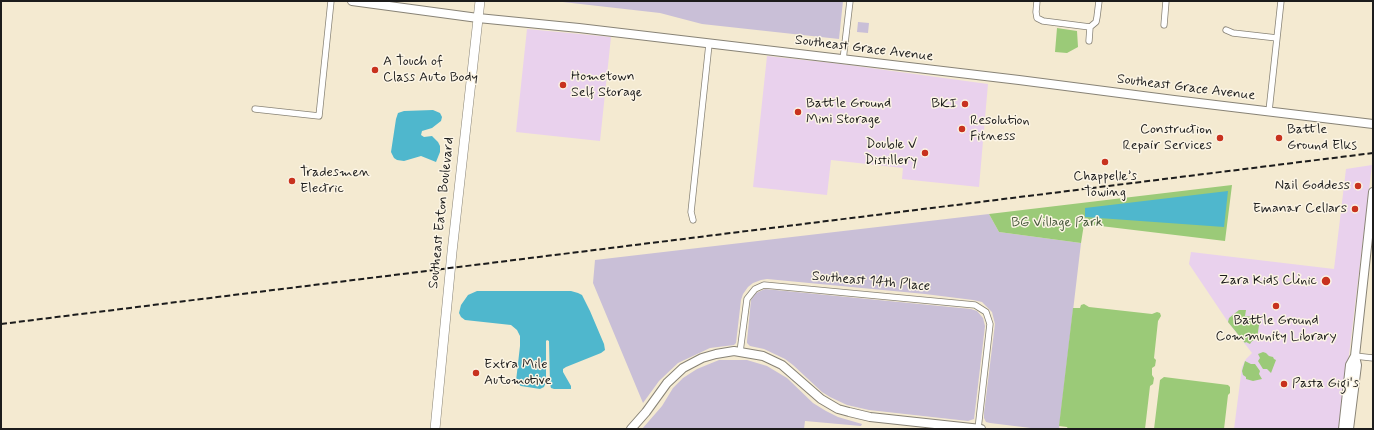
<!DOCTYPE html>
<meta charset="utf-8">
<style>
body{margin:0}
#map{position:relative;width:1374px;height:430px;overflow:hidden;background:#f4ead1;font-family:Mynerve,sans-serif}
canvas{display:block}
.frame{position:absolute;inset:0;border:2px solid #1c1c1c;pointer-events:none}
</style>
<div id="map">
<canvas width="1374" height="430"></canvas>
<div class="frame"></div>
</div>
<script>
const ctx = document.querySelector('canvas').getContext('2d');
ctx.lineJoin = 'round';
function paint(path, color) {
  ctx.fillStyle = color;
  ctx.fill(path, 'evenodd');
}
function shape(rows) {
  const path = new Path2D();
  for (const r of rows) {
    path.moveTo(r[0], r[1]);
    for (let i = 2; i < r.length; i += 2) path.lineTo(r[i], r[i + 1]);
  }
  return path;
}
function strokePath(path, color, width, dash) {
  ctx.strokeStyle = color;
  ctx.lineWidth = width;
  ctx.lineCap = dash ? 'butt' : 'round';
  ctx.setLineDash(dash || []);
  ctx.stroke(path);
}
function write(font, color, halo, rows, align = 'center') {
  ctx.font = font + ' Mynerve,sans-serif';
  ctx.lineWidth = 3;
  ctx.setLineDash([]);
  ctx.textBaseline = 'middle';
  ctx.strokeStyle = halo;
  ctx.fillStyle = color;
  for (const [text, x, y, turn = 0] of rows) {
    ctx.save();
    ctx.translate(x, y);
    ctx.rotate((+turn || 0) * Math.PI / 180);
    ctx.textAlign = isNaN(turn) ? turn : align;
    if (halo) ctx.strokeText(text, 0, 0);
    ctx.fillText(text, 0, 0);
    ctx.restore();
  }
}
const built = shape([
 [527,29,611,37,600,141,516,132],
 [767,56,841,64,988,84,979,187,902,179,903,168,831,160,827,195,753,187],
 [1372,165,1340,429,1234,429,1242,367,1246,359,1252,353,1228,322,1189,264,1191,252,1334,269,1346,169]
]);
const industrial = shape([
 [554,1,843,1,839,39,702,24,660,13],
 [858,22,869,23,868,33,857,32],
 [989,214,999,232,1081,243,1059,429,1039,429,990,423,986,422,984,418,984,413,995,324,992,312,982,302,973,300,925,294,767,279,761,280,753,283,748,287,743,294,741,300,736,343,734,345,710,348,678,363,659,381,643,403,593,283,595,260],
 [765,289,971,309,977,311,983,318,985,326,974,419,968,421,869,410,847,405,830,397,822,392,793,365,785,359,764,349,750,346,747,343,747,341,751,300,756,293],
 [719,360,747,360,767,366,787,378,813,403,826,411,838,417,862,424,861,426,805,421,804,429,642,429,662,406,673,388,683,378,697,369]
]);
const green = shape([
 [1057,28,1077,31,1078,47,1067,53,1055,52],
 [1232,185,1225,241,1084,224,1081,243,999,232,989,214],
 [1084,304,1089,307,1152,314,1157,312,1160,313,1161,316,1158,321,1154,358,1156,360,1155,366,1152,368,1152,375,1154,378,1153,384,1150,386,1145,429,1068,429,1067,427,1059,426,1073,308,1080,308,1081,305],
 [1239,310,1246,310,1245,316,1260,318,1257,339,1252,341,1250,344,1246,342,1245,343,1228,322,1229,318],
 [1263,352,1266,353,1269,356,1273,357,1274,359,1276,360,1271,373,1267,369,1263,369,1258,361,1260,358,1258,354],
 [1245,361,1251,364,1255,364,1260,371,1259,374,1262,379,1253,381,1246,379,1246,377,1243,375,1242,371],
 [1164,377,1228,385,1230,387,1230,393,1228,395,1224,429,1154,429,1160,380]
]);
const water = shape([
 [433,110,440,113,442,117,441,121,432,128,422,131,421,135,424,137,432,136,438,142,440,146,440,152,436,162,421,156,404,161,397,160,394,158,391,152,396,119,398,113,404,111],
 [1228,191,1224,227,1085,217,1085,208],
 [477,291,571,291,578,293,582,295,590,311,604,344,605,350,601,353,566,367,563,369,563,372,571,386,571,389,554,389,551,388,550,384,549,341,547,340,546,341,546,382,544,387,540,389,521,386,518,384,516,381,520,346,520,336,517,330,511,325,465,320,461,317,459,313,461,305,468,295]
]);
const street = shape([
 [1037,1,1036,12,1037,18,1043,21,1090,27],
 [1164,25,1166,1],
 [1226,30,1233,33,1277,38],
 [1089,41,1090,27,1096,22,1097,17,1099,1],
 [843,60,850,1],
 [255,109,319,116,331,1],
 [1269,111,1281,1],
 [693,220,691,212,709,44],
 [740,352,747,299,755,289,764,285,975,305,986,312,990,324,978,429],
 [1355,356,1373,358]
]);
const secondary = shape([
 [352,1,478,18,579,28,1019,80,1174,100,1373,124],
 [631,429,646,412,667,383,683,368,702,358,716,354,734,351,763,356,782,365,821,399,838,409,849,412,870,417,981,429],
 [1343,429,1350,365,1355,356],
 [1349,429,1357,365,1355,356,1373,192]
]);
const primary = shape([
 [435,429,452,252,480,1]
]);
const rail = shape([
 [1,324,1373,153]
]);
const markers = [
 [375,70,4,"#c8321e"],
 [563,85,4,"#c8321e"],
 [965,104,4,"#c8321e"],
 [798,112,4,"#c8321e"],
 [962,129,4,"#c8321e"],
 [1220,138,4,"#c8321e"],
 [1279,138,4,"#c8321e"],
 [925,153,4,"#c8321e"],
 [1105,162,4,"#c8321e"],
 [292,181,4,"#c8321e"],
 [1358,186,4,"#c8321e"],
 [1355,209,4,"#c8321e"],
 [1326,281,5,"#c8321e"],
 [1276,306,4,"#c8321e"],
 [476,373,4,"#c8321e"],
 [1284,384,4,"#c8321e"]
];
const streetNames = [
 ["Southeast Grace Avenue",864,49,7],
 ["Southeast Grace Avenue",1186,88,7],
 ["Southeast Eaton Boulevard",442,213,-84],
 ["Southeast 14th Place",871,282,5]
];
const poiNames = [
 ["A Touch of",383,62],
 ["Class Auto Body",383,78],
 ["Hometown",571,77],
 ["Self Storage",571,93],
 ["Battle Ground",806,104],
 ["Mini Storage",806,120],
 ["BKI",957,104,"right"],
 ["Resolution",970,121],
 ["Fitness",970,137],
 ["Construction",1212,130,"right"],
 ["Repair Services",1212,146,"right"],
 ["Battle",1287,130],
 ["Ground Elks",1287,146],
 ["Double V",917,145,"right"],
 ["Distillery",917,161,"right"],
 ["Tradesmen",300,173],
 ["Electric",300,189],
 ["Chappelle’s",1105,177,"center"],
 ["Towing",1105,193,"center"],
 ["Nail Goddess",1350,186,"right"],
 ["Emanar Cellars",1347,209,"right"],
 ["Zara Kids Clinic",1317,281,"right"],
 ["Battle Ground",1276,321,"center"],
 ["Community Library",1276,337,"center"],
 ["Extra Mile",484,365],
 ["Automotive",484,381],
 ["Pasta Gigi's",1292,384]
];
const parkNames = [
 ["BG Village Park",1057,223]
];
paint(built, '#e9d1ed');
paint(industrial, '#c9bfd7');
paint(green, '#9bca78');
paint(water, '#4fb7cd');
strokePath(street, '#888376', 7);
strokePath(secondary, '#888376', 10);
strokePath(primary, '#888376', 10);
strokePath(street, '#fff', 5.5);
strokePath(secondary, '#fff', 8);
strokePath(primary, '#fff', 9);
strokePath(rail, '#1c1c1c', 2, [6, 3]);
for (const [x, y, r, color] of markers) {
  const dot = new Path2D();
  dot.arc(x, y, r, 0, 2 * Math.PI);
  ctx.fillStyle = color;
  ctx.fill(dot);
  strokePath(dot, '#fcf5e5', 1.5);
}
write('14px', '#1c1c1c', '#fcf5e5', streetNames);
write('14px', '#1c1c1c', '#fcf5e5', poiNames, 'left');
write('14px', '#48593c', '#fcf5e5', parkNames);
</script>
